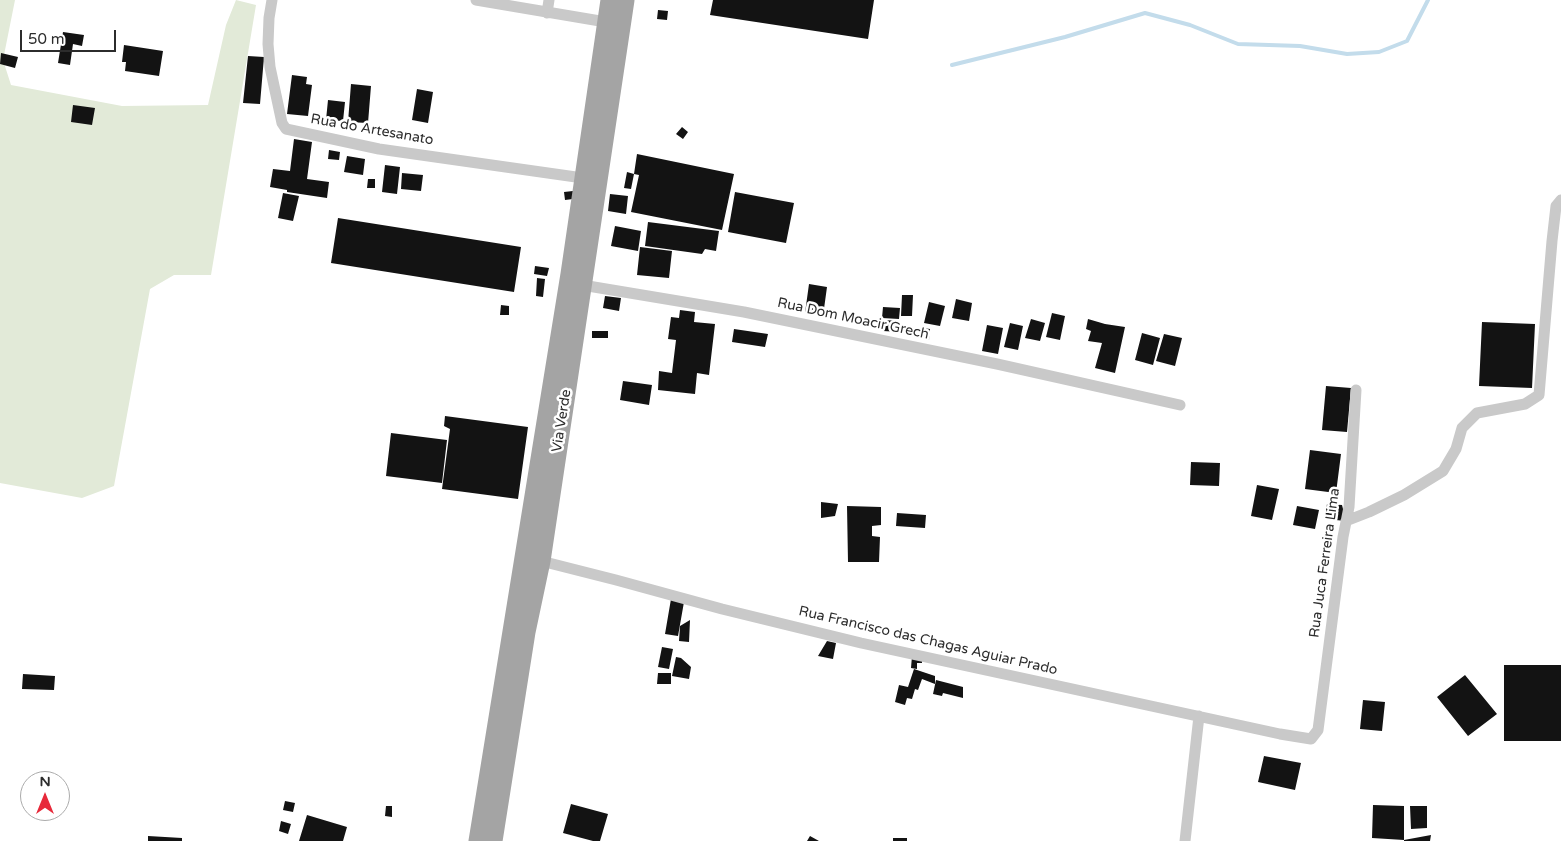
<!DOCTYPE html>
<style>
body{margin:0}
#map{position:relative;width:1561px;height:841px;overflow:hidden;background:#fff;font-family:"Varela Round",sans-serif}
canvas{display:block}
.north{position:absolute;left:20px;top:771px;width:50px;height:50px;box-sizing:border-box;background:#fff;border:1px solid #ababab;border-radius:50%;rotate:0deg;font-size:14px;font-weight:700;line-height:20px;text-align:center;color:#2c2c2c}
.north::after{content:'';display:block;margin:auto;width:18px;height:22px;background:#e7293a;clip-path:polygon(50% 0,100% 100%,50% 72%,0 100%)}
.scale{position:absolute;left:20px;top:30px;width:96px;height:22px;box-sizing:border-box;border:2px solid #2c2c2c;border-top:0;padding-left:6px;font-size:15px;line-height:18px;white-space:nowrap;color:#2c2c2c;-webkit-text-stroke:4px #fff;paint-order:stroke}
</style>
<div id="map">
<canvas width="1561" height="841"></canvas>
<div class="north">N</div>
<div class="scale">50 m</div>
</div>
<script>
const ctx = document.querySelector('canvas').getContext('2d');
ctx.lineJoin = 'round';
function paint(path, color) {
  ctx.fillStyle = color;
  ctx.fill(path, 'evenodd');
}
function shape(rows) {
  const path = new Path2D();
  for (const r of rows) {
    path.moveTo(r[0], r[1]);
    for (let i = 2; i < r.length; i += 2) path.lineTo(r[i], r[i + 1]);
  }
  return path;
}
function strokePath(path, color, width, dash) {
  ctx.strokeStyle = color;
  ctx.lineWidth = width;
  ctx.lineCap = dash ? 'butt' : 'round';
  ctx.setLineDash(dash || []);
  ctx.stroke(path);
}
function write(font, color, halo, rows, align = 'center') {
  ctx.font = font + ' "Varela Round",sans-serif';
  ctx.lineWidth = 5;
  ctx.setLineDash([]);
  ctx.textBaseline = 'middle';
  ctx.strokeStyle = halo;
  ctx.fillStyle = color;
  for (const [text, x, y, turn = 0] of rows) {
    ctx.save();
    ctx.translate(x, y);
    ctx.rotate((+turn || 0) * Math.PI / 180);
    ctx.textAlign = isNaN(turn) ? turn : align;
    if (halo) ctx.strokeText(text, 0, 0);
    ctx.fillText(text, 0, 0);
    ctx.restore();
  }
}
const green = shape([
 [0,0,15,0,3,60,11,85,122,106,208,105,226,25,236,0,256,5,211,275,174,275,150,289,114,486,82,498,0,483]
]);
const stream = shape([
 [952,65,1065,37,1145,13,1190,25,1238,44,1300,46,1347,54,1379,52,1407,41,1428,0]
]);
const building = shape([
 [713,0,874,0,868,39,710,15],
 [658,10,668,11,667,20,657,19],
 [63,32,84,35,82,46,73,44,70,65,58,63],
 [124,45,163,51,159,76,125,71,126,62,122,62],
 [1,53,18,57,15,68,0,64],
 [248,56,264,57,260,104,243,103],
 [292,75,307,77,306,84,312,85,308,116,287,114],
 [351,84,371,86,368,123,348,122],
 [417,89,433,92,428,123,412,120],
 [328,100,345,102,343,121,326,120],
 [73,105,95,108,92,125,71,122],
 [682,127,688,132,683,139,676,134],
 [294,139,312,142,307,179,329,182,327,198,287,192,287,190,270,187,273,169,290,171],
 [329,150,340,152,339,160,328,159],
 [637,154,734,174,722,230,631,212,639,175,634,174,631,189,624,188,627,172,634,174],
 [347,156,365,159,363,175,344,172],
 [385,165,400,167,397,194,382,192],
 [402,173,423,175,421,191,401,189],
 [368,179,375,179,375,188,367,188],
 [573,191,573,199,565,200,564,192],
 [735,192,794,203,786,243,728,232],
 [283,193,299,196,293,221,278,218],
 [610,194,628,196,626,214,608,211],
 [338,218,521,247,514,292,331,263],
 [648,222,719,231,716,251,705,249,702,254,645,246],
 [615,226,641,231,638,251,611,246],
 [640,247,672,251,669,278,637,275],
 [535,266,549,268,547,276,534,274],
 [537,278,545,279,543,297,536,296],
 [809,284,827,287,823,316,805,313],
 [902,295,913,295,912,316,901,316],
 [605,296,621,298,619,311,603,308],
 [956,299,972,303,969,321,952,318],
 [929,302,945,306,940,326,924,323],
 [501,305,509,306,509,315,500,315],
 [883,307,900,308,899,319,882,318],
 [680,310,695,312,694,322,715,324,709,375,697,373,695,394,658,390,659,371,672,373,676,340,668,339,671,317,679,318],
 [1052,313,1065,316,1060,340,1046,337],
 [1031,319,1045,323,1040,341,1025,338],
 [1088,319,1105,324,1125,327,1115,373,1095,368,1102,343,1088,341,1091,331,1086,329],
 [883,320,900,321,900,332,883,331],
 [1482,322,1535,324,1532,388,1479,386],
 [1010,323,1023,326,1018,350,1004,347],
 [987,325,1003,328,998,354,982,351],
 [923,328,930,329,929,340,922,337],
 [734,329,768,334,765,347,732,342],
 [592,331,608,331,608,338,592,338],
 [1142,333,1160,338,1153,365,1135,360],
 [1164,334,1182,338,1175,366,1156,361],
 [623,381,652,385,649,405,620,400],
 [1326,386,1351,388,1347,432,1322,430],
 [445,416,528,427,518,499,442,489,450,429,444,426],
 [391,433,447,440,442,483,386,476],
 [1310,450,1341,454,1336,493,1305,489],
 [1191,462,1220,463,1219,486,1190,485],
 [1257,485,1279,489,1272,520,1251,516],
 [821,502,838,504,835,516,821,518],
 [1327,504,1342,505,1346,521,1325,519],
 [847,506,881,507,881,525,872,526,872,536,880,537,879,562,848,562],
 [1297,506,1319,510,1315,529,1293,525],
 [897,513,926,515,925,528,896,526],
 [671,599,684,602,678,636,665,634],
 [690,620,689,642,679,641,680,626],
 [827,641,836,643,833,659,818,656],
 [662,647,673,649,669,669,658,667],
 [912,656,922,657,922,663,917,663,917,669,911,668],
 [676,657,681,658,691,667,689,679,672,676],
 [1504,665,1561,665,1561,741,1504,741],
 [914,669,935,676,935,684,922,679,918,690,915,689,912,699,907,698,905,705,895,702,899,685,908,687],
 [658,673,671,673,671,684,657,684],
 [23,674,55,676,54,690,22,689],
 [1465,675,1497,714,1468,736,1437,697],
 [936,680,963,687,963,698,943,693,942,696,933,694],
 [1363,700,1385,702,1382,731,1360,729],
 [1264,756,1301,763,1295,790,1258,782],
 [285,801,295,803,293,812,283,810],
 [571,804,608,814,600,841,593,841,563,833],
 [1373,805,1404,806,1404,840,1372,838],
 [386,806,392,806,392,817,385,816],
 [1410,806,1427,806,1427,828,1411,829],
 [307,815,347,827,343,841,299,841],
 [281,821,291,824,288,834,279,831],
 [1431,835,1430,841,1404,841,1404,840],
 [148,836,182,838,182,841,148,841],
 [810,836,819,841,807,841],
 [893,838,907,838,907,841,893,841]
]);
const minor = shape([
 [272,0,269,18,268,44,270,67,282,123,286,129,379,149,583,178],
 [476,0,606,22],
 [547,13,549,0],
 [582,285,744,312,997,364,1180,405],
 [1346,521,1369,512,1404,495,1443,471,1456,449,1462,428,1477,413,1525,404,1539,395,1552,241,1556,206,1561,200],
 [541,561,616,580,722,609,861,643,1280,734,1311,739,1318,730,1343,537,1349,507,1356,390],
 [1185,841,1199,716]
]);
const primary = shape([
 [478,841,570,274,610,0],
 [493,841,526,632,541,561,625,0]
]);
const streetNames = [
 ["Rua do Artesanato",372,130,10],
 ["Rua Dom Moacir Grech",853,319,12],
 ["Via Verde",562,421,-81],
 ["Rua Juca Ferreira Lima",1325,563,-82],
 ["Rua Francisco das Chagas Aguiar Prado",928,641,13]
];
paint(green, '#e2ead8');
strokePath(stream, '#c3dceb', 4);
paint(building, '#131313');
strokePath(minor, '#c9c9c9', 11);
strokePath(primary, '#a4a4a4', 19);
write('14px', '#2c2c2c', '#fff', streetNames);
</script>
